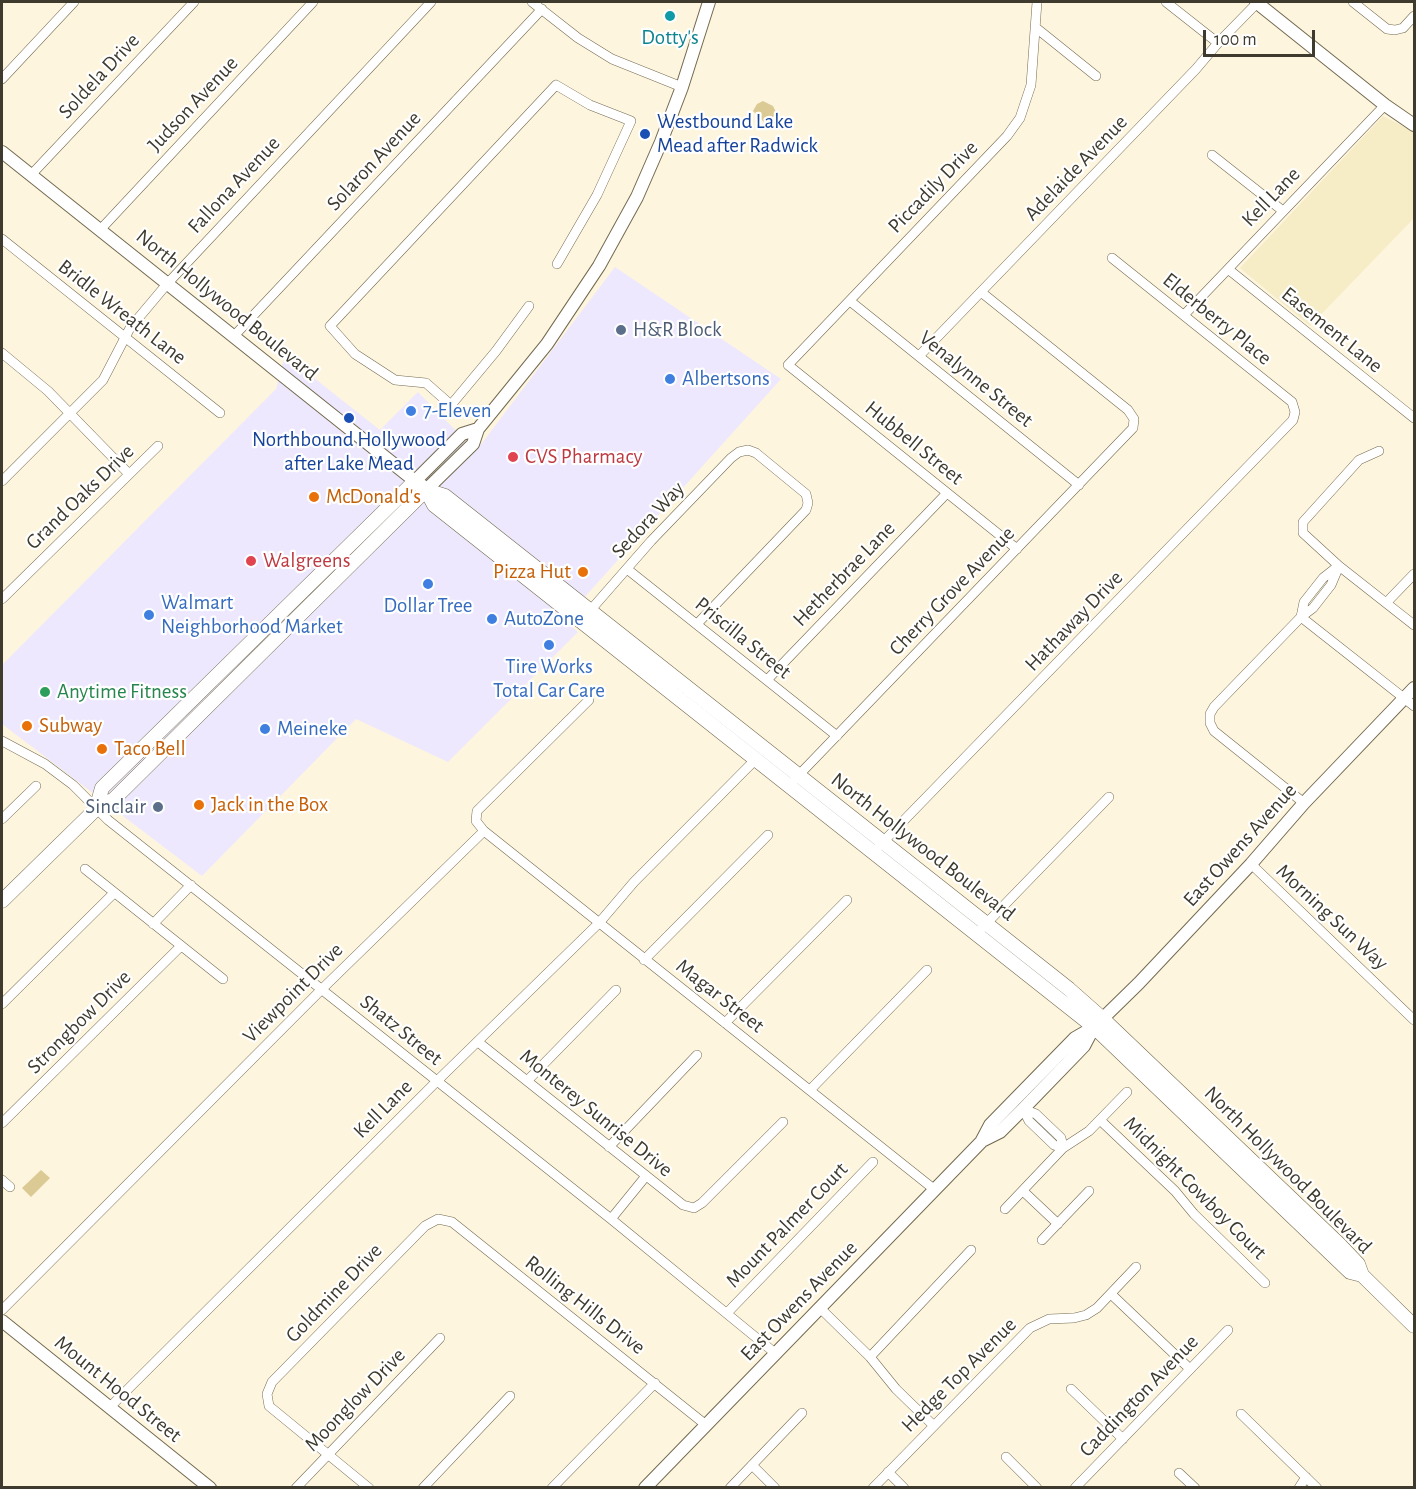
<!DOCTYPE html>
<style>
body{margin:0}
#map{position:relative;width:1416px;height:1489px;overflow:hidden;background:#fef5de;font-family:"Alegreya Sans",sans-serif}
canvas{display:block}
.frame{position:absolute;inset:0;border:3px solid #3e3a2e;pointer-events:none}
.scale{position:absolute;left:1203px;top:30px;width:112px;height:27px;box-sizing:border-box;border:3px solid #3e3a2e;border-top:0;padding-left:8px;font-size:18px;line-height:21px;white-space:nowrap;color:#3e3a2e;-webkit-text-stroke:4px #fff;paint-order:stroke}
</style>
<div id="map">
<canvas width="1416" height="1489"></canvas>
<div class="frame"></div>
<div class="scale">100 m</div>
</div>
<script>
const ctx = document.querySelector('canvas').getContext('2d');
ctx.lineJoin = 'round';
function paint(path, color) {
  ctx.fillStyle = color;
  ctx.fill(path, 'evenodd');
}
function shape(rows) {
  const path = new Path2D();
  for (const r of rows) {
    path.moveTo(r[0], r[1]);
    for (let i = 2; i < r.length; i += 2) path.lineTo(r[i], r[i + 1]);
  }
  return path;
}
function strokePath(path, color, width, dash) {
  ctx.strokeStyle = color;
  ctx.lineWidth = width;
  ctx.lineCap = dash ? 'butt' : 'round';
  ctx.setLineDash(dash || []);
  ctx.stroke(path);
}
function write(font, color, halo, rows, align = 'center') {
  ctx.font = font + ' "Alegreya Sans",sans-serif';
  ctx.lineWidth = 4.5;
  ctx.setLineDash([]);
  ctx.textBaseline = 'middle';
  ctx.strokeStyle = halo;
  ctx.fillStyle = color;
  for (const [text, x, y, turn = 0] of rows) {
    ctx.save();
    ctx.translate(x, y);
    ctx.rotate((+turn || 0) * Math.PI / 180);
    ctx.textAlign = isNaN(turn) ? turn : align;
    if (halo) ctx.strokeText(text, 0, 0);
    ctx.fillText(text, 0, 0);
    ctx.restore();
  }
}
const commercial = shape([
 [615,267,781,379,564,620,578,632,448,762,356,719,202,876,2,724,2,665,276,389,285,355,380,430,418,392,476,451]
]);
const green = shape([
 [763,101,773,106,776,112,771,121,766,124,753,111,757,104],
 [41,1170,50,1178,31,1197,22,1188]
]);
const sand = shape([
 [1383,116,1414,132,1414,218,1310,326,1240,268]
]);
const street = shape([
 [532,2,578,38,612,59,682,87],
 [1166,2,1218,43],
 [1353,2,1387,29,1395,30,1403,28,1414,16],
 [1035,27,1096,76],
 [2,79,74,2],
 [1212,155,1283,211],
 [31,175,194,2],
 [100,230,313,2],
 [2,239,220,413],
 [1228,269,1414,418],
 [850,301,1079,485],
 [529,306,496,351,451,405,426,383,395,380,355,354,330,326,556,85,590,105,631,121,597,195,557,264],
 [1184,315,1385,105],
 [233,337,542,9],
 [2,353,48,391,129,474],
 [919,356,1196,69,1218,43,1257,3],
 [1379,451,1359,460,1303,522,1303,533,1339,566,1414,625],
 [2,481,103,380,130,328,167,284,431,2],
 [1017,549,788,365,1007,136,1020,118,1031,85,1037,2],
 [627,569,837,736],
 [2,599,158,446],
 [1386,603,1414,574],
 [588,613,651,541,731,458,739,452,748,450,756,453,806,494,808,503,806,510,697,624],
 [1301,617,1414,706],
 [1301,617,1304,602,1323,578,1337,567],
 [767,680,947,493],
 [2,741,45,764,73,785,108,820,611,1219,775,1353],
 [795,779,1133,428,1134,419,1128,410,981,292],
 [1304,803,1214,731,1210,723,1210,714,1214,707,1301,617,1313,608,1331,585,1339,566],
 [2,819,36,786],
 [484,831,935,1190],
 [879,846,1293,420,1295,412,1292,402,1112,258],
 [1251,864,1414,1020],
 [85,869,223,979],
 [153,924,191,885],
 [982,928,1109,797],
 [644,960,768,835],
 [2,1004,114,893],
 [725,1023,847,900],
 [478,1042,683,1205,694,1208,702,1203,783,1122],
 [527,1081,616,990],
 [810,1090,927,970],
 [1023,1109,1036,1114,1057,1134,1061,1138,1063,1148],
 [1023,1109,1029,1121,1054,1145,1063,1148],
 [1100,1120,1175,1191,1194,1214,1265,1283],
 [2,1123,181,946],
 [609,1147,697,1055],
 [2,1180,10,1187],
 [1023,1191,1058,1224],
 [1005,1209,1063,1148,1089,1131,1127,1092],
 [611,1219,646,1176],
 [1042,1240,1089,1191],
 [1111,1294,1190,1369],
 [820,1308,870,1357,896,1389,934,1426],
 [2,1310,322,989,484,831,476,821,477,811,589,700],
 [727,1313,873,1162],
 [870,1357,971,1250],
 [1071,1389,1123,1439],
 [110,1407,437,1081,599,923,634,882,756,759],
 [1241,1414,1317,1488],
 [1006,1457,1037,1488],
 [752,1465,775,1488],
 [888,1472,904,1488],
 [1179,1473,1195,1488],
 [296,1488,440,1338],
 [369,1488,269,1406,267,1394,272,1382,425,1226,438,1219,452,1222,706,1425],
 [423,1488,510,1396],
 [552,1488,655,1383],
 [730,1488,802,1413],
 [873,1488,1030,1328,1049,1319,1074,1318,1086,1315,1097,1308,1136,1267],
 [1075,1488,1228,1330],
 [1299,1488,1306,1477]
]);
const secondary = shape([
 [1256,2,1385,105,1414,125],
 [2,152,415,481,462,434,478,429],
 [426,490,473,444,478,429,547,344,599,266,637,197,661,142,682,87,709,2],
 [982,1141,1000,1132,1023,1109,1084,1046,1094,1027],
 [2,1321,210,1488],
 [645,1488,981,1142,990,1125,1075,1038,1094,1027,1139,983,1251,864,1304,803,1414,688]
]);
const primary = shape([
 [426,490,445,496,1069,989,1103,1019,1339,1244,1358,1264,1362,1275],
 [96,809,102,788,415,481,426,490,434,505,1094,1027,1350,1272,1362,1275,1414,1326],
 [2,901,96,809,114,799,426,490]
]);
const markers = [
 [670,16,6,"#0f9aa8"],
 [645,134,6,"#1a4fb4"],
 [621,330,6,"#5c6f8a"],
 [670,379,6,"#3f7fe0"],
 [411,411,6,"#3f7fe0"],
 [349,418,6,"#1a4fb4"],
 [513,457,6,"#e0444e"],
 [314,497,6,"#e8710a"],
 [251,561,6,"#e0444e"],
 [583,572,6,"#e8710a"],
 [428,584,6,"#3f7fe0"],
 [149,615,6,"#3f7fe0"],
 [492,619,6,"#3f7fe0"],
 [549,645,6,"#3f7fe0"],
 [45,692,6,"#2e9e5b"],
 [27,726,6,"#e8710a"],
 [265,729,6,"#3f7fe0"],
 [102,749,6,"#e8710a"],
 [199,805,6,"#e8710a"],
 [158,807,6,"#5c6f8a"]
];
const cultureNames = [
 ["Dotty's",670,38]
];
const streetNames = [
 ["Soldela Drive",99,76,-47],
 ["Judson Avenue",193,104,-47],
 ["Solaron Avenue",374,161,-47],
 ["Adelaide Avenue",1076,168,-46],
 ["Fallona Avenue",234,185,-47],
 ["Piccadily Drive",933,187,-46],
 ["Kell Lane",1271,197,-46],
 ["North Hollywood Boulevard",227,305,39],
 ["Bridle Wreath Lane",122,312,38],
 ["Elderberry Place",1217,319,39],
 ["Easement Lane",1332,330,39],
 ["Venalynne Street",976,379,39],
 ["Hubbell Street",914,443,39],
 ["Grand Oaks Drive",80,497,-44],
 ["Sedora Way",648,520,-47],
 ["Hetherbrae Lane",844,574,-46],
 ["Cherry Grove Avenue",952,591,-46],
 ["Hathaway Drive",1074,621,-46],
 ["Priscilla Street",743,638,39],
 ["East Owens Avenue",1240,845,-48],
 ["North Hollywood Boulevard",923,847,38],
 ["Morning Sun Way",1332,917,43],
 ["Viewpoint Drive",293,993,-45],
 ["Magar Street",720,996,38],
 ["Strongbow Drive",79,1022,-45],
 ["Shatz Street",401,1030,39],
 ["Kell Lane",383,1109,-45],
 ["Monterey Sunrise Drive",596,1113,39],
 ["North Hollywood Boulevard",1288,1170,45],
 ["Midnight Cowboy Court",1195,1188,45],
 ["Mount Palmer Court",787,1225,-46],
 ["Goldmine Drive",334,1293,-46],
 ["East Owens Avenue",799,1301,-46],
 ["Rolling Hills Drive",585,1305,38],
 ["Hedge Top Avenue",959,1375,-45],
 ["Mount Hood Street",118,1389,39],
 ["Caddington Avenue",1139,1396,-46],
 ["Moonglow Drive",355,1400,-46]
];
const transitNames = [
 ["Westbound Lake",657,122],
 ["Mead after Radwick",657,146],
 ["Northbound Hollywood",349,440,"center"],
 ["after Lake Mead",349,464,"center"]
];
const serviceNames = [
 ["H&R Block",633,330],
 ["Sinclair",146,807,"right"]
];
const shopNames = [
 ["Albertsons",682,379],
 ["7-Eleven",423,411],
 ["Walmart",161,603],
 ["Neighborhood Market",161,627],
 ["Dollar Tree",428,606,"center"],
 ["AutoZone",504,619],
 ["Tire Works",549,667,"center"],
 ["Total Car Care",549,691,"center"],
 ["Meineke",277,729]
];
const healthNames = [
 ["CVS Pharmacy",525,457],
 ["Walgreens",263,561]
];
const foodNames = [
 ["McDonald's",326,497],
 ["Pizza Hut",571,572,"right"],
 ["Subway",39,726],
 ["Taco Bell",114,749],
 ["Jack in the Box",211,805]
];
const leisureNames = [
 ["Anytime Fitness",57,692]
];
paint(commercial, '#ede8fe');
paint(green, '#dcca95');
paint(sand, '#f6ecc6');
strokePath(street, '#736a50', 10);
strokePath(secondary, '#736a50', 14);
strokePath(primary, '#736a50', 15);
strokePath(street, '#fff', 9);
strokePath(secondary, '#fff', 12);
strokePath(primary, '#fff', 14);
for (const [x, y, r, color] of markers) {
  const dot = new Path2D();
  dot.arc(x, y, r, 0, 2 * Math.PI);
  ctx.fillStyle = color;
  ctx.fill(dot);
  strokePath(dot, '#fff', 2);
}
write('21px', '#0d838f', '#fff', cultureNames);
write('21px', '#3e3a2e', '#fff', streetNames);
write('21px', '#164399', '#fff', transitNames, 'left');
write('21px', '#4e5e75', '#fff', serviceNames, 'left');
write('21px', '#366cbe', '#fff', shopNames, 'left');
write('21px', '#be3a42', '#fff', healthNames, 'left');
write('21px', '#c56008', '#fff', foodNames, 'left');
write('21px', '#27864d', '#fff', leisureNames, 'left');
</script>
